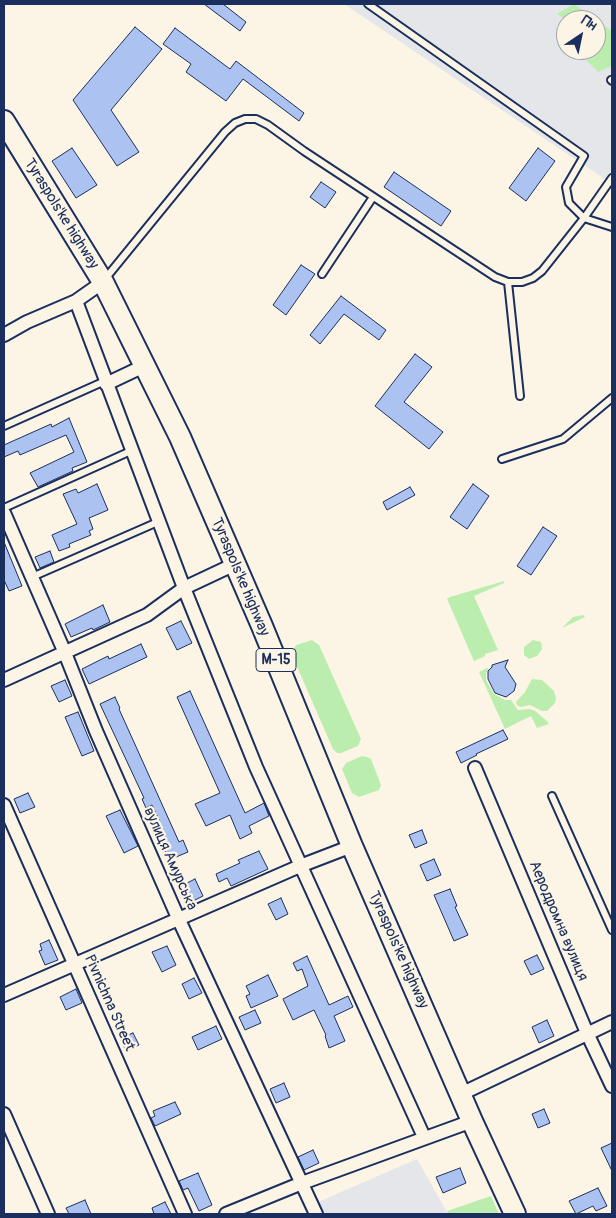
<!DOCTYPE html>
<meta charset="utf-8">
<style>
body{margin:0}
#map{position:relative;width:616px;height:1218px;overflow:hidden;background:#fcf5e5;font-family:Pangolin,sans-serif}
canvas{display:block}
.frame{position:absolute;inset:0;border:5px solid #1b2f5e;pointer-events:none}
.north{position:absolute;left:556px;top:10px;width:50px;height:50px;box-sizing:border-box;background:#fcf5e5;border:1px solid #a2a6af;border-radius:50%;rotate:34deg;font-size:14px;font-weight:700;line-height:20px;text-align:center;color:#1b2f5e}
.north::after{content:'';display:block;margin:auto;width:18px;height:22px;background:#1b2f5e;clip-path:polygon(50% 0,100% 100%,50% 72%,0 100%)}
</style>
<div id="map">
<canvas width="616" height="1218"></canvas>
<div class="frame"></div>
<div class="north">Пн</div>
</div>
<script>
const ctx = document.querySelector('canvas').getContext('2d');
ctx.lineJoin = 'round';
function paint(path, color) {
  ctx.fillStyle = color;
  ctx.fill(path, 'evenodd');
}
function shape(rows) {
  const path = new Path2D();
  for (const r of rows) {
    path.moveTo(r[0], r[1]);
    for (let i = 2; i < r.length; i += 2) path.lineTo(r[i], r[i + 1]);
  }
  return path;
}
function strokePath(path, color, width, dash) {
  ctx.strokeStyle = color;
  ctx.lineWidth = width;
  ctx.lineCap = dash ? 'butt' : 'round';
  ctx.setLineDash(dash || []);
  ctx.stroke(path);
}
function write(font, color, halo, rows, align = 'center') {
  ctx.font = font + ' Pangolin,sans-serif';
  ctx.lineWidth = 4.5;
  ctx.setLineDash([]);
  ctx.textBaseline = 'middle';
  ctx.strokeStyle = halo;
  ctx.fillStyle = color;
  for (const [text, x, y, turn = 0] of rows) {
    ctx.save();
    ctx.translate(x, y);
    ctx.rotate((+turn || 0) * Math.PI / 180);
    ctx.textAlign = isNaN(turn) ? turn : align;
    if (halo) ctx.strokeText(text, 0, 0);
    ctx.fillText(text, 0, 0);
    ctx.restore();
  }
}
const built = shape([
 [344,4,612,4,612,184],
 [566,20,596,20,596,50,566,50],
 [417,1159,448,1214,321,1214,316,1203]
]);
const green = shape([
 [574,4,612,31,612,66,598,72,577,50,596,50,596,20,566,20,557,14],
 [504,581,504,583,474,596,498,650,485,654,485,656,474,661,447,599,450,597],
 [583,615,585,617,562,628,573,617],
 [312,640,319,645,361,739,358,746,341,753,337,753,333,749,291,653,296,645],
 [533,640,541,642,542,649,537,656,529,659,524,655,524,647],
 [487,668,489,669,486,672,486,680,494,694,505,700,511,700,518,710,530,709,535,711,547,721,549,724,537,728,531,716,505,729,479,672],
 [532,679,542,680,554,691,556,698,555,703,547,711,542,711,530,705,520,707,517,705,516,702,525,692],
 [362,756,367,757,371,759,381,785,379,790,359,797,352,793,342,769,346,763],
 [491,1196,499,1214,448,1214,447,1211]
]);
const building = shape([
 [204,4,223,4,246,22,240,31,204,4],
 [135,27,162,49,111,110,139,152,117,166,73,100,135,27],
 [175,28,230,69,236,61,304,113,299,121,243,79,226,101,186,72,191,64,163,44,175,28],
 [72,148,97,185,76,198,52,161,72,148],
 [538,148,555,161,526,201,509,188,538,148],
 [394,172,451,211,441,226,384,187,394,172],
 [321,182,336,192,325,208,310,197,321,182],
 [301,265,315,274,286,315,273,305,301,265],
 [341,296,386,330,379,340,344,314,320,344,310,335,341,296],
 [415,354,432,367,404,402,443,432,429,449,375,406,415,354],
 [69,418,87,462,72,468,73,471,38,487,30,473,74,452,66,435,20,455,18,451,4,457,4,445,51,424,52,427,69,418],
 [97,484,108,510,89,518,93,529,89,531,91,535,69,544,70,547,59,551,52,535,77,524,63,494,76,489,78,493,97,484],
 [473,484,489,496,467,529,450,517,473,484],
 [410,487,415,495,387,510,383,502,410,487],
 [543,527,557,536,531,575,517,566,543,527],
 [4,542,22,586,9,591,4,580,4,542],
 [50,551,54,562,40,568,35,557,50,551],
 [103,605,110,622,93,630,92,628,71,637,65,624,103,605],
 [181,621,192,643,177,650,166,628,181,621],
 [141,644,147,657,89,684,82,669,108,656,109,659,141,644],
 [508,660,505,667,516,684,514,691,506,697,495,693,488,679,488,671,492,667,492,665,508,660],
 [65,680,72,696,59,702,51,686,65,680],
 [190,691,245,813,264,803,269,816,249,826,252,833,240,839,230,815,206,826,195,804,220,793,177,697,190,691],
 [115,697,120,708,119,709,179,842,183,840,188,852,169,860,153,823,159,820,152,805,146,808,142,799,144,798,100,704,115,697],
 [78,712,94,751,82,756,65,717,78,712],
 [503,730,508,739,476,754,477,755,461,763,456,752,503,730],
 [28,793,35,807,20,813,14,799,28,793],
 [120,810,138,846,124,853,106,816,120,810],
 [422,830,427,843,415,848,409,835,422,830],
 [259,851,268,869,231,886,227,878,219,882,216,874,240,863,238,860,259,851],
 [434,859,441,875,427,881,420,865,434,859],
 [195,879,203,896,189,903,181,886,195,879],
 [450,889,457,906,455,907,468,935,454,941,434,895,450,889],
 [281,898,288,914,276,920,268,904,281,898],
 [49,940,58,960,45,965,39,951,42,950,40,944,49,940],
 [167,946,176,965,162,972,152,952,167,946],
 [537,955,544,969,531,975,524,961,537,955],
 [307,956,329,1005,348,996,353,1007,334,1016,345,1041,329,1048,325,1036,326,1035,314,1010,293,1020,283,999,308,986,302,969,297,971,293,963,307,956],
 [268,975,278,996,251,1008,246,996,250,994,246,986,268,975],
 [194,978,202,993,189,999,182,984,194,978],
 [76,989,82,1003,66,1010,60,997,76,989],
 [255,1010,261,1023,245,1030,239,1017,255,1010],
 [547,1020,554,1036,539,1043,532,1027,547,1020],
 [216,1026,222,1039,198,1050,192,1037,216,1026],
 [133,1033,139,1045,126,1051,120,1038,133,1033],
 [284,1083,290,1097,276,1103,270,1089,284,1083],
 [175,1102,181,1114,155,1126,151,1118,155,1116,153,1111,175,1102],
 [544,1109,550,1123,538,1128,532,1114,544,1109],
 [612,1143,612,1171,601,1148,612,1143],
 [313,1150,319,1163,304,1170,298,1157,313,1150],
 [460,1168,466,1183,443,1193,436,1177,460,1168],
 [198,1173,212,1205,199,1211,188,1188,183,1190,179,1181,198,1173],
 [598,1188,607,1206,596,1211,593,1206,576,1214,569,1201,598,1188],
 [85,1200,91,1214,69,1214,66,1208,85,1200],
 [165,1202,171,1214,154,1214,152,1208,165,1202]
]);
const service = shape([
 [368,4,584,156,566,187,569,203,584,218,612,227],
 [611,80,612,81],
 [322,274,373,197],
 [105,279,225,132,235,123,245,119,256,119,268,125,304,151,495,277,508,282,522,282,533,278,542,271,584,218,612,178],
 [508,282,520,396],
 [4,426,105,381],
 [502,459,563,439,612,398],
 [4,508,133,450],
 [32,577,160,521],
 [552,796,612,930]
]);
const minor = shape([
 [76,301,184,588,256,767,424,1137],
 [4,335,27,322,76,301,103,282],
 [106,384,144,366],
 [4,513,65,653,96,731,179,920,316,1214],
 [4,680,147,615,184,588,235,564],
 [475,768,587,1033,612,1086],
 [4,805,185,1214],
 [4,995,300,866,352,846],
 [461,1094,612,1022],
 [4,1114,48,1214],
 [226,1214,302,1183,472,1121]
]);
const primary = shape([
 [4,121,103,282,180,437,262,626,352,846,472,1121,515,1214]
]);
const shields = [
 [276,660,40]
];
const shieldNames = [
 ["М-15",276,660]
];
const streetNames = [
 ["Tyraspols'ke highway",61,214,58],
 ["Tyraspols'ke highway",240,577,67],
 ["вулиця Амурська",170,859,66],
 ["Аеродромна вулиця",558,921,67],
 ["Tyraspols'ke highway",398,950,66],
 ["Pivnichna Street",109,1003,66]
];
paint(built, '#e4e6e9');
paint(green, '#bbeeae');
paint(building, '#acc3f1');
strokePath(building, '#1b2f5e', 1);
strokePath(service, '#1b2f5e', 10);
strokePath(minor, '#1b2f5e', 16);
strokePath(primary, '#1b2f5e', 24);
strokePath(service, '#fcf5e5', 6);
strokePath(minor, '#fcf5e5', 12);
strokePath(primary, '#fcf5e5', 20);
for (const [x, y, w] of shields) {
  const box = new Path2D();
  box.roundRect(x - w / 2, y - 11.5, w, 23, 4);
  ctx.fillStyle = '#fcf5e5';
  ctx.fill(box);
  strokePath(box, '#1b2f5e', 1);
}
write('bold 14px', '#1b2f5e', null, shieldNames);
write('15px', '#1b2f5e', '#fcf5e5', streetNames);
</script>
